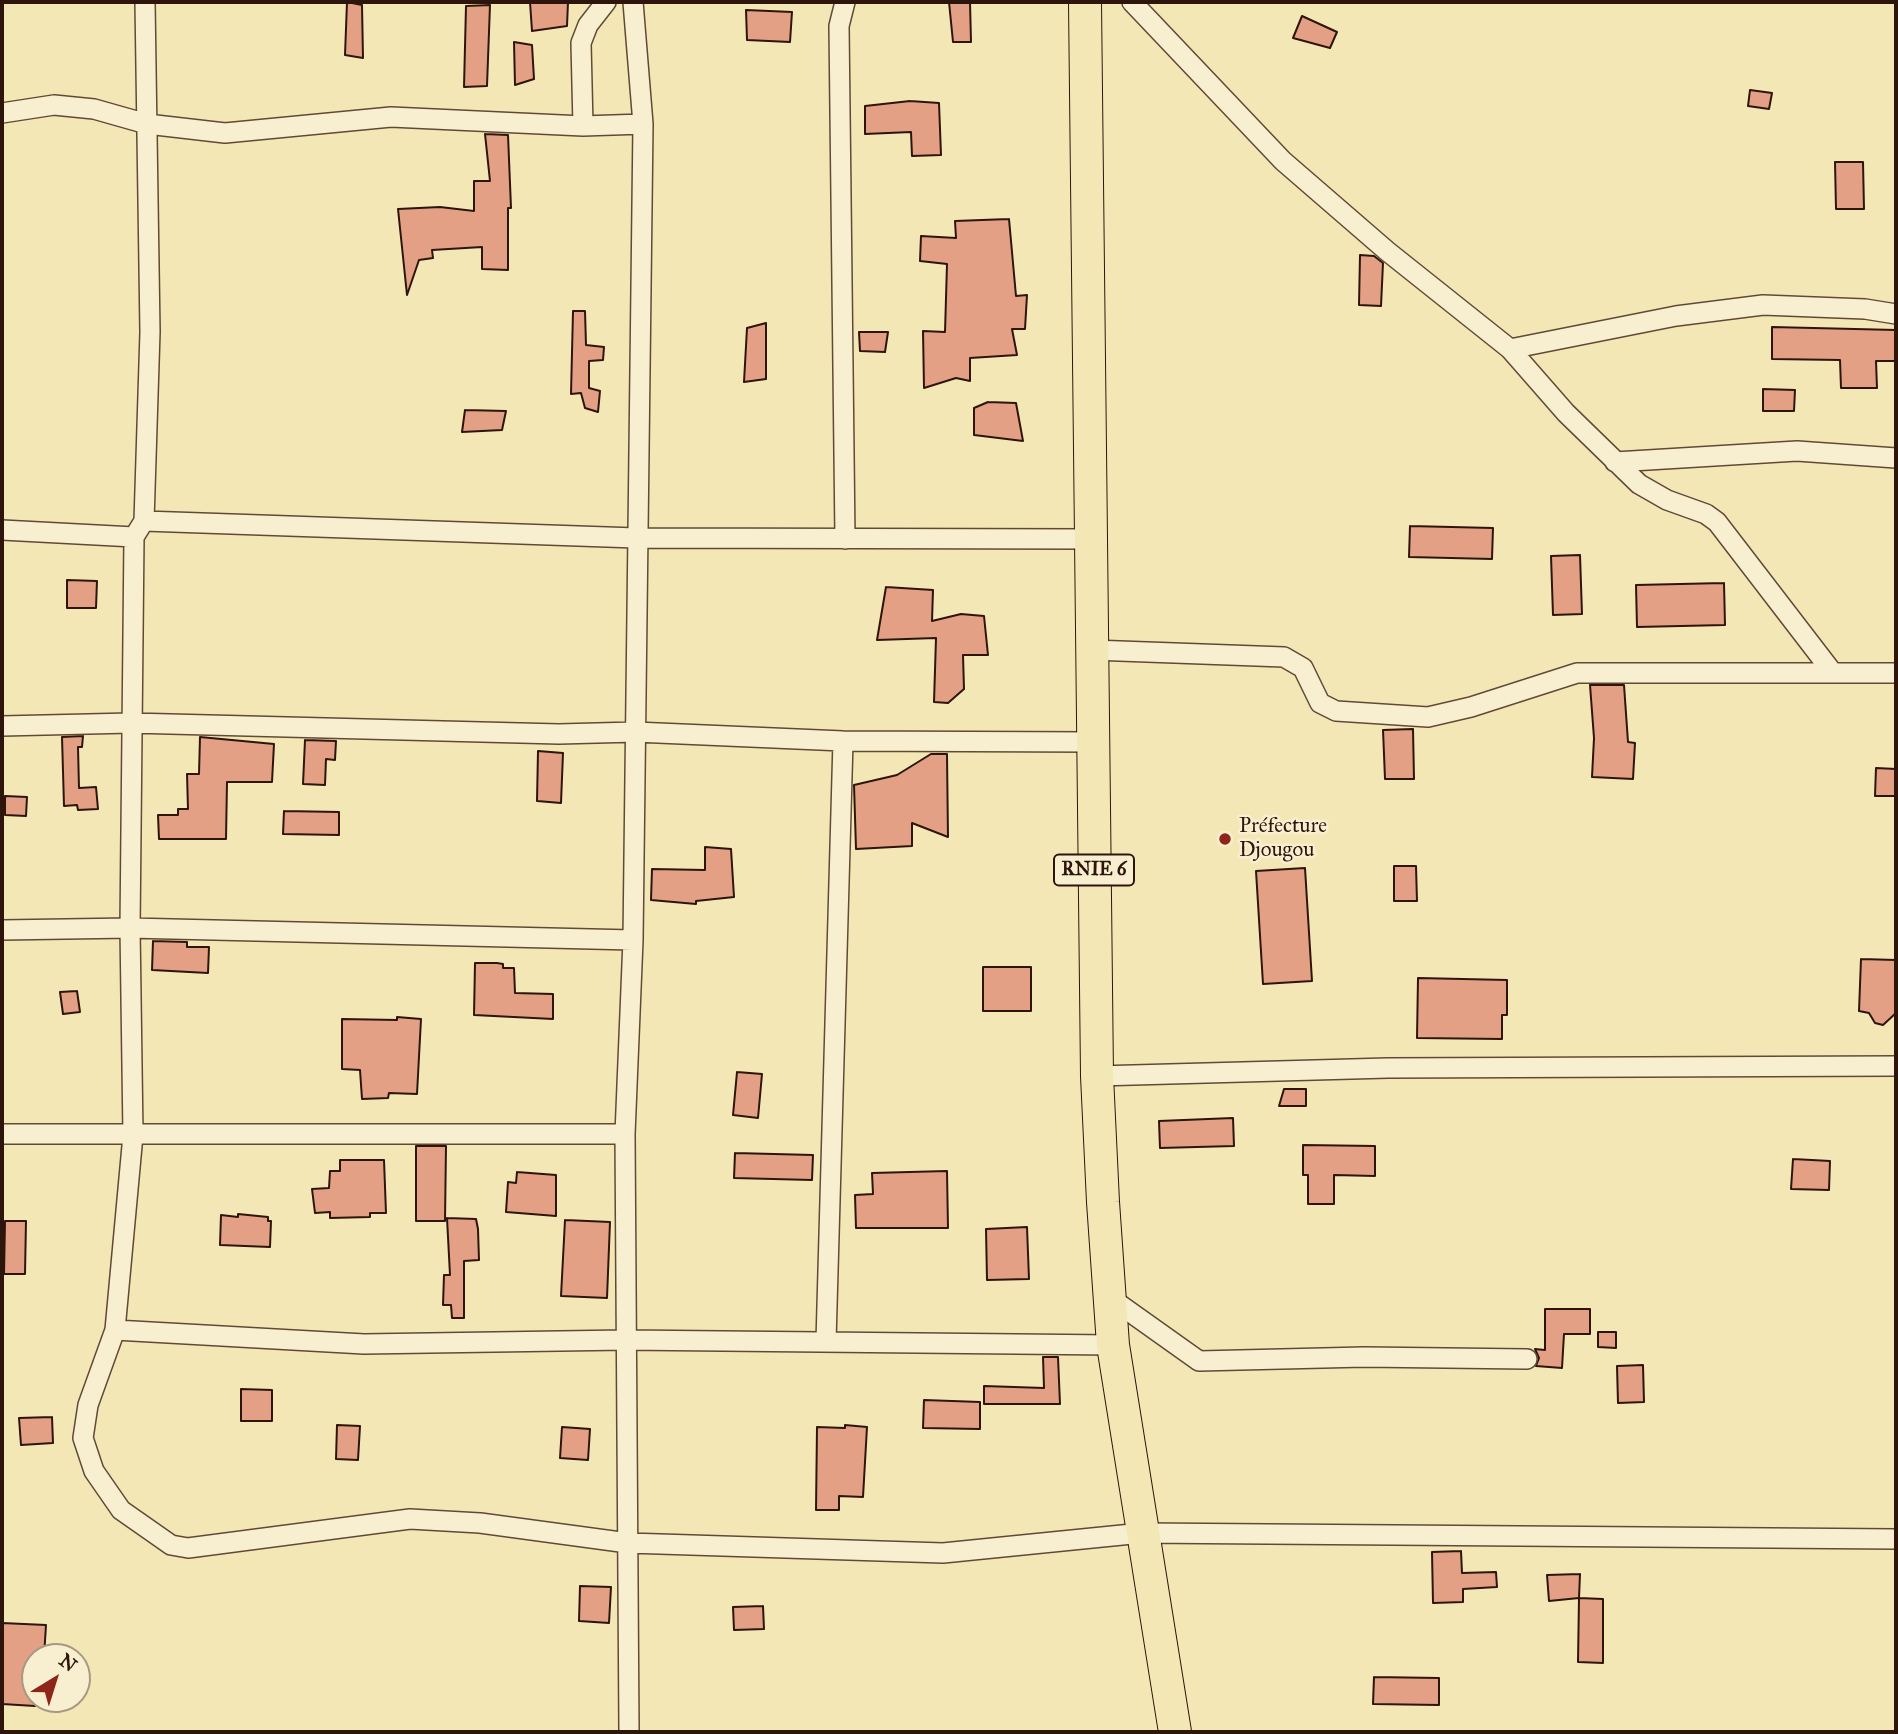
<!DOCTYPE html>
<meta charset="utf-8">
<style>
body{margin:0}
#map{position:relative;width:1898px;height:1734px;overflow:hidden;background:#f4e7b6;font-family:"IM FELL Great Primer",serif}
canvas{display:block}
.frame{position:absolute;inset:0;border:4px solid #2e150c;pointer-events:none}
.north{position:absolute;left:21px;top:1643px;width:70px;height:70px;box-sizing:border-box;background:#f8efd0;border:2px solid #a79882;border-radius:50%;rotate:38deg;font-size:19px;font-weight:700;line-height:28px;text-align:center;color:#2e150c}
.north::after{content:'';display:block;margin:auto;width:24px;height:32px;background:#8f2418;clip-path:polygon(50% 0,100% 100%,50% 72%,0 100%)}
</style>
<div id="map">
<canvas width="1898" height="1734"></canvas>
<div class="frame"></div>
<div class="north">N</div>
</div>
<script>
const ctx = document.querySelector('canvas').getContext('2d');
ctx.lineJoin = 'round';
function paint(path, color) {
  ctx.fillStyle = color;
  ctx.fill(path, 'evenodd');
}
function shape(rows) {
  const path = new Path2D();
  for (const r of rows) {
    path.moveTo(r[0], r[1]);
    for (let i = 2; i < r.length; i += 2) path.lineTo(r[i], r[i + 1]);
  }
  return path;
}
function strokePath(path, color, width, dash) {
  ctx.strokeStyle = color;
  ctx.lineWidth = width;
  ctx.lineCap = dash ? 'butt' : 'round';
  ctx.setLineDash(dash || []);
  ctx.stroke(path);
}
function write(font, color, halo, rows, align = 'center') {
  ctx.font = font + ' "IM FELL Great Primer",serif';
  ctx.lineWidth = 5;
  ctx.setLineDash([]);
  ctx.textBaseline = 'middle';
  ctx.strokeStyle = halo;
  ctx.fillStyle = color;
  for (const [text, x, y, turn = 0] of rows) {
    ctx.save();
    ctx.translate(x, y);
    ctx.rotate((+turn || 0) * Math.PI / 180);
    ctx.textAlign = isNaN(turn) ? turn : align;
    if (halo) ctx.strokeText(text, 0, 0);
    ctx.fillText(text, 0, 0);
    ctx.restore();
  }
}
const building = shape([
 [347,2,362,5,363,58,345,55,347,2],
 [530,2,568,2,567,26,532,31,530,2],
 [949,2,970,2,971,42,953,42,949,2],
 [490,5,487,86,464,87,466,6,490,5],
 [746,10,792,12,790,42,747,40,746,10],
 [1302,16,1337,32,1330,48,1293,38,1302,16],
 [514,42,532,45,534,79,515,85,514,42],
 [1750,90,1772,93,1769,109,1748,106,1750,90],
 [910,101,939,103,941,155,912,156,911,132,865,134,865,106,910,101],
 [485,134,508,135,511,208,508,208,508,270,482,269,482,247,432,250,433,258,419,260,407,295,398,209,440,207,474,211,474,181,490,181,485,134],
 [1835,162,1863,162,1864,209,1836,209,1835,162],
 [1009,219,1016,296,1027,295,1025,329,1012,329,1017,355,970,358,970,381,956,378,924,388,923,331,945,332,947,264,920,261,921,236,956,238,955,221,1009,219],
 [1360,255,1374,256,1383,263,1381,306,1359,305,1360,255],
 [573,311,585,311,586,345,604,347,603,360,589,361,589,388,600,391,598,412,585,408,581,393,571,394,573,311],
 [766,323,766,379,744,382,747,328,766,323],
 [1772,327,1896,330,1896,361,1876,361,1877,388,1841,388,1840,360,1772,359,1772,327],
 [859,332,888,332,885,352,860,351,859,332],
 [1763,389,1795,390,1794,411,1763,411,1763,389],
 [988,402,1016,403,1023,441,974,435,974,408,988,402],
 [465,410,506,411,502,430,462,432,465,410],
 [1410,526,1493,528,1492,559,1409,557,1410,526],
 [1580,555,1582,614,1553,615,1551,556,1580,555],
 [67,580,97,581,96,608,67,608,67,580],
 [1724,583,1725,625,1637,627,1636,585,1724,583],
 [886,587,933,590,932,621,961,614,984,616,988,655,963,655,964,689,948,703,934,702,936,638,877,640,886,587],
 [1590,685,1624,685,1628,742,1635,743,1633,779,1592,777,1594,738,1590,685],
 [1413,729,1414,779,1385,779,1383,730,1413,729],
 [83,736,82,747,78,747,79,788,96,787,98,809,78,810,77,805,64,806,62,737,83,736],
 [200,737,274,744,272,782,227,782,226,839,159,839,158,815,178,815,178,809,188,809,187,774,199,774,200,737],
 [305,740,336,741,335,760,326,759,325,785,303,784,305,740],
 [538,751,563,753,561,803,537,801,538,751],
 [931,754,947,754,948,837,912,823,912,846,856,849,854,785,897,775,931,754],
 [1876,768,1896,769,1896,796,1875,796,1876,768],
 [5,796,27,797,26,816,5,815,5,796],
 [284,811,339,812,339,835,283,834,284,811],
 [705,847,731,849,734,897,696,901,696,904,651,900,652,869,705,870,705,847],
 [1394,866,1416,866,1417,901,1394,901,1394,866],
 [1305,868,1312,981,1263,984,1256,871,1305,868],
 [153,941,187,942,187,947,209,947,208,973,152,970,153,941],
 [1861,959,1896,960,1896,1013,1883,1025,1875,1023,1869,1013,1859,1011,1861,959],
 [475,963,497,963,503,964,503,968,514,968,515,993,553,994,553,1019,474,1015,475,963],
 [983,967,1031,967,1031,1011,983,1011,983,967],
 [1418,978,1507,980,1507,1015,1502,1015,1502,1039,1417,1038,1418,978],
 [77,991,80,1012,63,1014,60,992,77,991],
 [397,1017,421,1019,417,1094,389,1093,388,1098,362,1099,360,1070,342,1069,342,1019,397,1020,397,1017],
 [737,1072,762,1074,758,1118,733,1115,737,1072],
 [1284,1089,1306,1089,1306,1106,1279,1106,1284,1089],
 [1233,1118,1234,1146,1160,1148,1159,1121,1233,1118],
 [1303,1145,1375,1146,1375,1176,1334,1175,1334,1204,1308,1204,1308,1175,1303,1175,1303,1145],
 [416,1146,446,1146,445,1221,416,1221,416,1146],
 [735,1153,813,1155,812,1180,734,1178,735,1153],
 [1793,1159,1830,1161,1829,1190,1791,1189,1793,1159],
 [340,1160,384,1160,386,1213,370,1213,370,1217,330,1218,330,1212,315,1213,312,1189,329,1188,330,1171,340,1171,340,1160],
 [947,1171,948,1228,856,1228,855,1195,873,1194,872,1173,947,1171],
 [517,1172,556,1175,556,1216,506,1212,508,1182,516,1183,517,1172],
 [238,1214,268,1217,268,1221,271,1221,270,1247,220,1245,221,1215,238,1217,238,1214],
 [447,1218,476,1219,478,1229,479,1260,464,1261,464,1318,452,1318,451,1305,443,1305,444,1275,450,1275,447,1218],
 [565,1220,610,1222,607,1298,561,1296,565,1220],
 [5,1221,26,1221,25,1274,4,1274,5,1221],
 [1027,1227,1029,1279,987,1280,986,1229,1027,1227],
 [1545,1309,1590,1309,1590,1334,1564,1334,1562,1368,1536,1366,1539,1358,1535,1349,1545,1350,1545,1309],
 [1598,1332,1616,1332,1616,1348,1598,1347,1598,1332],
 [1043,1357,1058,1357,1060,1404,984,1404,984,1386,1044,1388,1043,1357],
 [1643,1365,1644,1402,1618,1403,1617,1366,1643,1365],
 [241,1389,272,1390,272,1421,241,1421,241,1389],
 [924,1400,980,1402,980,1429,923,1428,924,1400],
 [52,1417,53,1443,21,1445,19,1418,52,1417],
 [337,1425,360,1426,358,1460,336,1459,337,1425],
 [845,1425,867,1427,863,1497,839,1496,839,1510,816,1510,817,1427,845,1428,845,1425],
 [562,1427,590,1429,588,1460,560,1458,562,1427],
 [1461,1551,1462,1573,1496,1572,1497,1587,1463,1589,1463,1602,1433,1603,1432,1552,1461,1551],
 [1580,1574,1579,1598,1549,1601,1547,1575,1580,1574],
 [580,1586,611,1587,609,1623,579,1621,580,1586],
 [1579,1598,1603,1599,1603,1663,1578,1662,1579,1598],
 [763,1606,764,1629,734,1630,733,1607,763,1606],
 [2,1623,46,1625,44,1657,35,1657,35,1706,2,1704,2,1623],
 [1374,1677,1439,1678,1439,1705,1373,1704,1374,1677]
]);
const street = shape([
 [145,2,150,332,144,521,134,537,130,928,133,1135,115,1330,88,1405,83,1438,94,1471,121,1510,171,1545,188,1548,410,1519,480,1523,628,1543,943,1553,1142,1533,1896,1539],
 [845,2,839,26,845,539],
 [1132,2,1283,161,1387,251,1510,349,1566,413,1639,484,1667,500,1706,514,1717,522,1833,673],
 [2,113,54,105,94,109,147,124,225,133,391,117,583,126,643,124],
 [583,126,581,43,588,25,606,2],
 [1510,349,1676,316,1763,305,1865,309,1896,314],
 [1615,462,1797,451,1896,458],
 [144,521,636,538,1090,539],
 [2,530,134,537],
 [1092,650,1284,657,1303,668,1320,703,1336,711,1428,717,1471,707,1577,673,1896,673],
 [2,726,131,723,559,734,635,732,843,741,1093,742],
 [2,930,130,928,633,940],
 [1097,1076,1388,1068,1896,1066],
 [2,1134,625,1134],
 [1109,1297,1199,1361,1364,1357,1527,1359],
 [115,1330,364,1344,625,1340,1113,1345],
 [826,1341,843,741],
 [629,1732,625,1134,633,940,643,124,633,2]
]);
const primary = shape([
 [1085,2,1097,1076,1103,1202,1113,1345,1175,1732]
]);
const markers = [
 [1225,839,7,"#8f2418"]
];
const shields = [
 [1094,870,80]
];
const shieldNames = [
 ["RNIE 6",1094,870]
];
const poiNames = [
 ["Préfecture",1239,827],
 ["Djougou",1239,851]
];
paint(building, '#e3a085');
strokePath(building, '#2e150c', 2);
strokePath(street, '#604a36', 22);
strokePath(primary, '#2e150c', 34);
strokePath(street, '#f8efd0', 19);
strokePath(primary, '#f4e7b6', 32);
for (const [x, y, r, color] of markers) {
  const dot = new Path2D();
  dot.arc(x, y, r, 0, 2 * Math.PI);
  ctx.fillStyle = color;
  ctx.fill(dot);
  strokePath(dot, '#f8efd0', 2.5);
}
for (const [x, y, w] of shields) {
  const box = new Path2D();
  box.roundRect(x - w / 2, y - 15.5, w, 31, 5);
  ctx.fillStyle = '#f8efd0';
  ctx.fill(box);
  strokePath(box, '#2e150c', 2);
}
write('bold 19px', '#2e150c', null, shieldNames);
write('21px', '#2e150c', '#f8efd0', poiNames, 'left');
</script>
